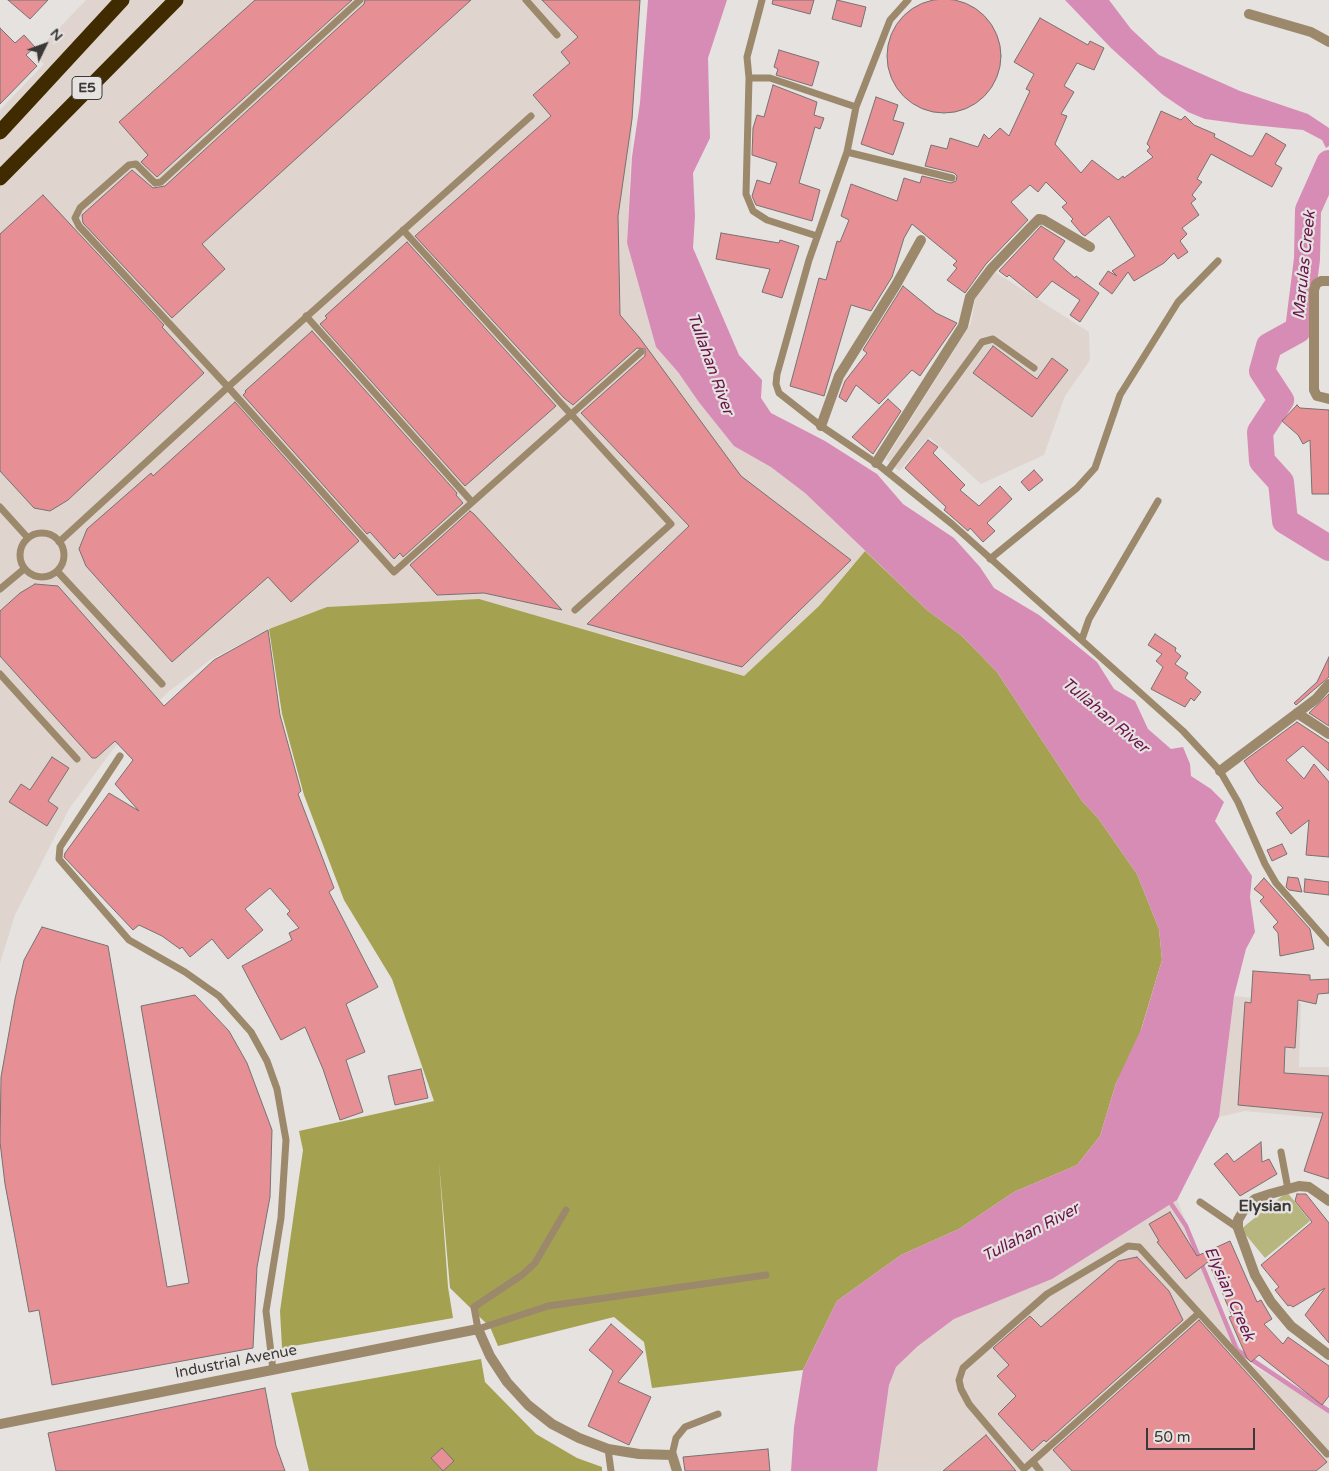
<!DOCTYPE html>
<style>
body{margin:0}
#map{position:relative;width:1329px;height:1471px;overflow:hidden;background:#e5e2e0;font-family:"Varela Round",sans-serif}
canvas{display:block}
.north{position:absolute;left:20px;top:20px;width:50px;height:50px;-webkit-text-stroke:4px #e5e2e0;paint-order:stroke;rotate:48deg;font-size:14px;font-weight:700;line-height:20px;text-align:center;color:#3a3938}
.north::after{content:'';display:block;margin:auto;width:18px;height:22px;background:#3a3938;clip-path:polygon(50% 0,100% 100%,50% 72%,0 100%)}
.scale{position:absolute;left:1146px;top:1428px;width:109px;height:22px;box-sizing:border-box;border:2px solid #3a3938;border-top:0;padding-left:6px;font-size:15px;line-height:18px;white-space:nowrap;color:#3a3938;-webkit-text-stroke:4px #e5e2e0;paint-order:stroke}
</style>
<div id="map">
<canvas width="1329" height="1471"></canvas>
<div class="north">N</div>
<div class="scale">50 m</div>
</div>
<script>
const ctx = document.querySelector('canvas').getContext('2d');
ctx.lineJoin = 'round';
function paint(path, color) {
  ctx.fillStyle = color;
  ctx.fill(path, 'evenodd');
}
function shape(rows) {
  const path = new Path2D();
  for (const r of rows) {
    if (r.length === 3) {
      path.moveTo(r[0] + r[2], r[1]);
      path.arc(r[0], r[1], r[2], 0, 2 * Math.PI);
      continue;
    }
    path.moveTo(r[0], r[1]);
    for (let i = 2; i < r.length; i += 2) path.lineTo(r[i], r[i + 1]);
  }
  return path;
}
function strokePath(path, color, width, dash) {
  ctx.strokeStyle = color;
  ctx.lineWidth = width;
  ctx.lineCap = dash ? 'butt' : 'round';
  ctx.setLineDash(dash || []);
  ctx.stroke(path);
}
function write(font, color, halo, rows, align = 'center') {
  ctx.font = font + ' "Varela Round",sans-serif';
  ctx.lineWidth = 4.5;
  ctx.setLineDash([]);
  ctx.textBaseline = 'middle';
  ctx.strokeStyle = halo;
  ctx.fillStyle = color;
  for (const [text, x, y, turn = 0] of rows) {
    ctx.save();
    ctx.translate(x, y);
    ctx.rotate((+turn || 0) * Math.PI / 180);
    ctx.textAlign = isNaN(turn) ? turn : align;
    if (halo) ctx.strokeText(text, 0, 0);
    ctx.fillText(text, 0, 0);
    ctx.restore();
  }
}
const built = shape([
 [86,0,640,0,635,56,627,243,656,347,678,372,698,401,714,419,805,493,865,551,819,606,744,676,614,637,327,607,269,629,210,660,167,693,114,748,69,809,15,915,0,963,0,110,44,64,34,54],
 [995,272,1089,332,1090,360,1065,396,1044,455,981,484,929,437,899,471,886,459,971,323,975,299],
 [1234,996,1301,1003,1299,1067,1329,1067,1329,1119,1245,1111,1219,1117],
 [1177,1200,1231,1330,1248,1363,1329,1410,1329,1471,877,1471,889,1385,896,1367,918,1346,954,1319,1052,1279]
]);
const green = shape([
 [1287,1192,1310,1221,1265,1258,1241,1229]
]);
const forest = shape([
 [865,551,927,610,962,636,997,672,1082,801,1098,818,1137,874,1159,929,1162,960,1137,1043,1116,1083,1100,1136,1077,1165,1014,1192,959,1229,901,1255,837,1301,803,1370,652,1388,644,1342,614,1317,498,1346,490,1327,450,1288,439,1163,448,1287,453,1318,282,1348,280,1311,303,1150,299,1131,434,1101,392,979,344,900,304,795,282,714,269,629,327,607,479,599,744,676,819,606],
 [481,1359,485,1382,536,1434,577,1458,602,1467,602,1471,309,1471,291,1393]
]);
const water = shape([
 [648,0,727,0,708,58,710,138,693,173,695,216,693,248,739,355,762,380,761,398,771,413,825,441,877,474,903,504,954,538,980,567,994,588,1039,615,1097,662,1114,689,1135,701,1148,729,1171,749,1183,747,1190,764,1191,776,1211,789,1224,802,1215,821,1252,876,1250,897,1255,932,1246,949,1234,996,1219,1117,1177,1200,1052,1279,954,1319,918,1346,896,1367,889,1385,877,1471,791,1471,794,1427,803,1370,837,1301,901,1255,959,1229,1014,1192,1077,1165,1100,1136,1116,1083,1142,1027,1162,960,1159,929,1137,874,1098,818,1082,801,997,672,962,636,927,610,805,493,771,467,734,446,698,401,678,372,656,347,627,243,632,157,640,103],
 [1065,0,1109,0,1131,29,1159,55,1240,91,1308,114,1329,128,1329,146,1326,148,1322,140,1303,130,1242,124,1205,119,1188,112,1163,95,1111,48]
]);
const stream = shape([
 [1168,1199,1186,1226,1237,1350,1329,1411]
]);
const river = shape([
 [1329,163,1308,210,1307,259,1298,330,1269,346,1262,371,1281,400,1260,432,1262,461,1281,482,1285,521,1329,548]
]);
const building = shape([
 [944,56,57],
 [8,0,48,0,30,19,8,0],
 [255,0,352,0,157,177,141,162,148,155,119,122,255,0],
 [365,0,471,0,202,244,225,269,172,318,83,223,82,215,132,170,153,188,165,186,364,4,365,0],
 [542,0,640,0,632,119,618,216,620,315,639,337,741,476,851,560,742,667,587,624,689,526,581,413,645,356,645,349,637,348,573,405,564,398,415,236,551,116,533,95,570,63,561,52,578,37,542,0],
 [773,0,814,0,810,14,772,4,773,0],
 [837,0,866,7,861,27,832,19,837,0],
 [1040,18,1088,45,1090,41,1104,48,1094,70,1077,63,1064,86,1074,92,1061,114,1067,116,1055,144,1081,173,1092,160,1118,180,1123,176,1124,178,1153,157,1147,151,1150,147,1147,144,1161,111,1181,120,1185,116,1194,125,1215,134,1214,137,1250,156,1253,156,1266,133,1286,145,1275,164,1282,168,1272,187,1211,154,1197,179,1202,182,1192,195,1196,199,1191,203,1199,215,1182,228,1187,234,1180,241,1188,252,1178,259,1174,253,1164,263,1134,281,1128,272,1112,294,1099,284,1108,271,1117,276,1112,271,1135,256,1109,216,1085,236,1082,234,1071,221,1073,219,1062,207,1067,203,1046,182,1038,192,1030,185,1011,202,1028,220,986,264,965,293,947,280,957,268,953,265,957,261,912,224,904,238,892,277,871,311,851,305,824,396,790,386,819,278,826,280,837,241,840,242,849,220,841,216,851,184,897,201,904,178,920,183,922,176,951,183,956,181,957,176,954,173,925,166,931,145,947,149,950,138,978,147,984,134,989,139,1000,128,1009,136,1030,91,1026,89,1034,74,1014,62,1040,18],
 [0,28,15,43,24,35,35,47,26,55,37,66,0,104,0,28],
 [779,50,819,62,812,86,776,75,778,69,774,67,779,50],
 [773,85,817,102,814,115,824,118,820,129,815,127,799,183,820,190,812,221,756,205,752,196,757,180,770,184,777,163,752,155,753,128,757,115,764,117,773,85],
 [876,97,898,105,893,120,904,123,893,155,861,144,876,97],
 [43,195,164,325,162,327,204,373,68,500,50,511,34,508,0,471,0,234,43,195],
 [1041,226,1065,241,1053,259,1075,278,1076,276,1099,293,1080,322,1070,315,1080,300,1052,281,1037,298,1009,275,1007,277,999,271,1041,226],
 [721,233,779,243,780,240,799,246,782,298,762,292,770,269,716,259,721,233],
 [407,242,556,406,465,486,320,324,327,318,325,316,407,242],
 [903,286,936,313,957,323,920,376,912,370,879,404,856,385,846,402,839,397,845,381,867,353,863,350,903,286],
 [312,331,457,493,456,495,463,503,403,557,400,553,394,559,370,532,367,534,243,395,246,392,245,391,312,331],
 [993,346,1037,379,1052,358,1068,370,1032,417,973,373,993,346],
 [888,399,901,411,873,454,852,437,888,399],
 [235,402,359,541,291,602,268,577,172,662,86,566,79,549,87,529,151,473,153,476,235,402],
 [1297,405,1300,408,1329,410,1329,494,1312,494,1310,440,1303,444,1298,435,1282,421,1297,405],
 [928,440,938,447,933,453,965,485,960,490,979,506,1000,486,1012,499,987,523,995,531,983,542,970,528,968,531,951,516,944,510,946,507,905,468,928,440],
 [1034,470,1043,480,1029,491,1021,482,1034,470],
 [470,511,474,514,562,610,484,593,437,595,410,565,470,511],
 [35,584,58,586,164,706,214,660,268,630,280,715,301,791,298,794,334,888,329,892,378,987,346,1004,365,1052,346,1060,363,1112,340,1120,323,1069,305,1027,281,1040,242,966,292,940,289,933,299,928,287,914,290,911,270,888,245,909,263,930,228,959,212,939,190,957,182,947,180,949,162,936,139,925,133,930,64,857,65,853,109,793,139,811,115,784,133,760,115,741,96,758,92,758,0,656,0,611,20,593,35,584],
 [1155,634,1176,648,1175,651,1181,656,1175,664,1188,673,1185,678,1201,692,1194,701,1191,698,1185,707,1151,689,1163,667,1156,661,1162,654,1148,645,1155,634],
 [1329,657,1329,677,1296,705,1294,703,1317,682,1329,657],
 [1329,694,1329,726,1309,713,1329,694],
 [1297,722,1329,743,1329,771,1303,746,1286,760,1304,779,1314,764,1329,782,1329,857,1306,855,1309,820,1291,834,1276,813,1283,808,1258,782,1244,761,1297,722],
 [52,757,69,768,48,801,58,808,47,826,9,802,21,784,30,790,52,757],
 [1282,844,1287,854,1272,861,1267,850,1282,844],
 [1288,877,1298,878,1302,892,1289,890,1286,887,1288,877],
 [1264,878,1310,929,1314,949,1280,956,1278,933,1273,927,1278,922,1260,901,1264,897,1254,889,1264,878],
 [1305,879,1329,882,1329,895,1304,892,1305,879],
 [42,927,108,946,167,1287,189,1283,141,1006,195,995,229,1031,247,1063,272,1130,270,1197,257,1267,253,1348,52,1385,39,1310,29,1312,5,1184,0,1142,1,1077,15,999,24,960,42,927],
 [1253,971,1310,975,1310,980,1329,979,1329,993,1318,994,1316,1004,1298,1000,1295,1048,1285,1047,1284,1073,1329,1076,1329,1179,1304,1171,1323,1113,1238,1105,1245,1002,1251,1003,1253,971],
 [421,1069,428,1098,395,1105,388,1076,421,1069],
 [1261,1142,1262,1162,1269,1159,1277,1174,1240,1196,1214,1164,1227,1153,1234,1162,1261,1142],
 [1297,1194,1306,1194,1329,1223,1329,1343,1305,1315,1325,1288,1293,1307,1290,1305,1288,1306,1275,1290,1279,1287,1261,1265,1312,1222,1295,1201,1297,1194],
 [1170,1212,1197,1256,1230,1241,1257,1302,1261,1300,1272,1319,1264,1324,1283,1344,1288,1337,1329,1366,1329,1396,1322,1405,1259,1355,1251,1362,1247,1358,1229,1317,1232,1316,1222,1292,1208,1262,1186,1279,1157,1242,1159,1241,1149,1224,1170,1212],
 [1137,1257,1169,1291,1183,1320,1046,1442,1044,1440,1032,1451,998,1414,1016,1396,997,1376,1009,1365,993,1348,1030,1316,1041,1327,1118,1261,1137,1257],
 [1199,1320,1327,1462,1316,1471,1072,1471,1053,1450,1199,1320],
 [611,1324,643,1352,618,1382,651,1397,629,1445,588,1426,613,1371,589,1350,611,1324],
 [265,1388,276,1446,285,1471,56,1471,48,1433,265,1388],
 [986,1435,1016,1471,943,1471,986,1435],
 [442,1448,454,1461,443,1471,431,1458,442,1448],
 [768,1449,770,1471,685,1471,683,1457,768,1449]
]);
const service = shape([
 [360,0,161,182,155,183,136,164,129,165,80,208,75,218,79,226,228,387,394,572,641,352],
 [526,0,557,35],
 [908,0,890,20,856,107,847,152,809,260,777,374,776,384,779,393,821,426,876,463,952,524,1183,731,1220,771,1238,802,1265,864,1276,883,1329,943],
 [749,78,747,57,762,0],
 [847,152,952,178],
 [403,230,671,524,575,610],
 [817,236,767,220,753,211,746,194,749,78,770,78,856,107],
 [306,316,472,502],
 [887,472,982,342,993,339,1034,368],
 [0,507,28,538],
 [42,555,22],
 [59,542,228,387,531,116],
 [990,559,1077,488,1095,468,1120,395,1178,302,1218,261],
 [57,571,162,684],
 [0,589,24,569],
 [1082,639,1089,619,1158,501],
 [0,674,77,759],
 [120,756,60,847,59,859,129,940,185,972,219,996,251,1032,267,1061,277,1089,286,1140,281,1218,266,1311,273,1370],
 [1281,1152,1288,1189],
 [1200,1202,1238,1228],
 [566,1210,535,1263,522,1275,474,1307,478,1329,548,1306,766,1275],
 [1199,1313,1024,1469,969,1404,961,1389,959,1380,963,1368,1047,1294,1128,1246,1139,1247,1327,1454],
 [608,1449,611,1471],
 [672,1455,676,1438,685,1427,718,1414],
 [1033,1462,1040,1471]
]);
const minor = shape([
 [1249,14,1311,32,1329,42],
 [1329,281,1321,281,1316,284,1314,290,1314,390,1317,396,1329,399],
 [821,426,839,376,896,285,921,240],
 [876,463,963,326,970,297,991,269,1031,227,1039,219,1044,220,1090,247],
 [1297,713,1329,734],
 [1220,771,1316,699,1329,684],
 [1329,1201,1309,1187,1299,1186,1270,1194,1255,1199,1245,1208,1238,1220,1238,1228,1255,1275,1271,1302,1291,1326,1329,1355],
 [0,1424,478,1329,490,1356,507,1382,528,1405,552,1424,579,1438,608,1449,639,1454,672,1455,677,1471]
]);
const motorway = shape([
 [0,132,122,0],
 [0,178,176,0]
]);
const shields = [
 [87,88,30]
];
const shieldNames = [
 ["E5",87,88]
];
const streetNames = [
 ["Industrial Avenue",236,1362,-11]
];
const waterNames = [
 ["Marulas Creek",1305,265,-84],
 ["Tullahan River",710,364,70],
 ["Tullahan River",1105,716,40],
 ["Tullahan River",1031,1233,-28],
 ["Elysian Creek",1229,1294,66]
];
const neighbourhoodNames = [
 ["Elysian",1265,1207]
];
paint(built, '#e0d4cf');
paint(green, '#b7b67e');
paint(forest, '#a4a250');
paint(water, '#d78cb5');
strokePath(stream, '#d78cb5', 4.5);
strokePath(river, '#d78cb5', 26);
paint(building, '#e69095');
strokePath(building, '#767272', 1);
strokePath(service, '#9c896c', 7);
strokePath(minor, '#9c896c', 10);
strokePath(motorway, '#402a00', 15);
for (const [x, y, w] of shields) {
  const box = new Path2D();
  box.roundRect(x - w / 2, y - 11.5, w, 23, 4);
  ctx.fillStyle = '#e5e2e0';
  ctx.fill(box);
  strokePath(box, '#3a3938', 1);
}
write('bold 14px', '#3a3938', null, shieldNames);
write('15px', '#3a3938', '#e5e2e0', streetNames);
write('italic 16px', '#6a124c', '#e5e2e0', waterNames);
write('bold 16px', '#3a3938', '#e5e2e0', neighbourhoodNames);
</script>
